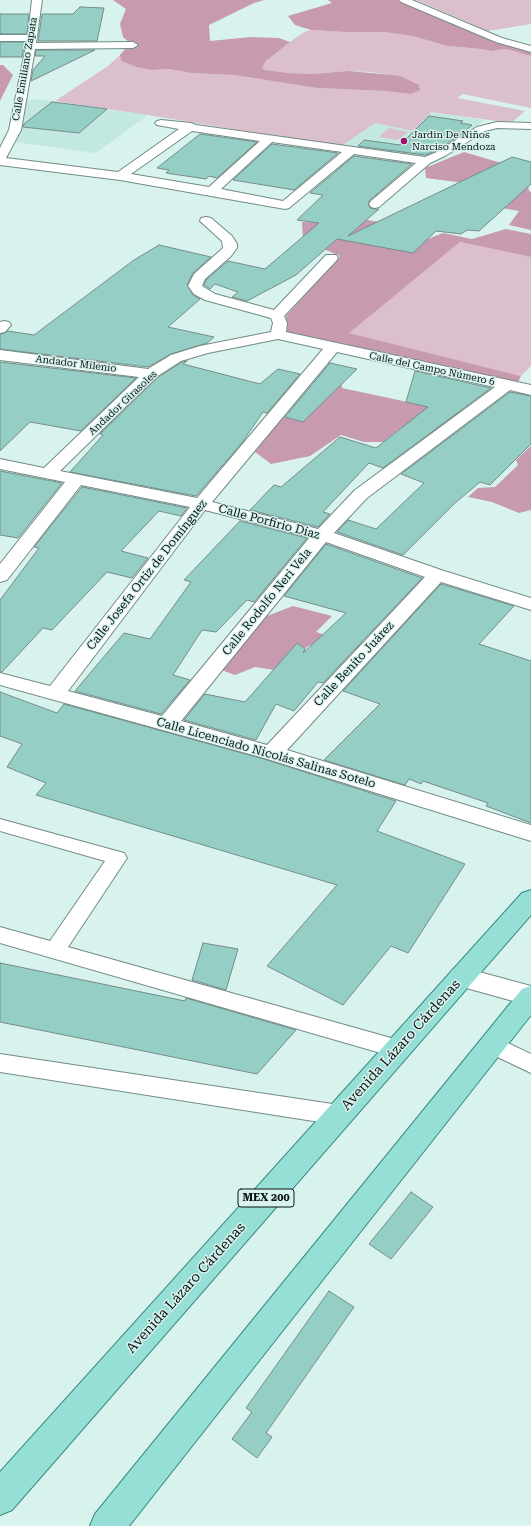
<!DOCTYPE html>
<meta charset="utf-8">
<style>
body{margin:0}
canvas{display:block;background:#d8f2ee}
</style>
<canvas width="531" height="1526"></canvas>
<script>
const ctx = document.querySelector('canvas').getContext('2d');
ctx.lineJoin = 'round';
function paint(path, color) {
  ctx.fillStyle = color;
  ctx.fill(path, 'evenodd');
}
function shape(rows) {
  const path = new Path2D();
  for (const r of rows) {
    path.moveTo(r[0], r[1]);
    for (let i = 2; i < r.length; i += 2) path.lineTo(r[i], r[i + 1]);
  }
  return path;
}
function strokePath(path, color, width, dash) {
  ctx.strokeStyle = color;
  ctx.lineWidth = width;
  ctx.lineCap = dash ? 'butt' : 'round';
  ctx.setLineDash(dash || []);
  ctx.stroke(path);
}
function write(font, color, halo, rows, align = 'center') {
  ctx.font = font + ' "Roboto Serif",serif';
  ctx.lineWidth = 3;
  ctx.setLineDash([]);
  ctx.textBaseline = 'middle';
  ctx.strokeStyle = halo;
  ctx.fillStyle = color;
  for (const [text, x, y, turn = 0] of rows) {
    ctx.save();
    ctx.translate(x, y);
    ctx.rotate((+turn || 0) * Math.PI / 180);
    ctx.textAlign = isNaN(turn) ? turn : align;
    if (halo) ctx.strokeText(text, 0, 0);
    ctx.fillText(text, 0, 0);
    ctx.restore();
  }
}
const built = shape([
 [34,99,148,115,96,153,15,142,23,103],
 [430,112,484,120,467,135,445,151,423,159,340,147,375,123,413,131]
]);
const green = shape([
 [416,0,531,0,531,24,488,31],
 [311,30,346,32,384,32,412,36,448,46,481,49,492,51,506,49,531,56,531,108,462,94,458,98,525,111,511,123,431,112,413,131,375,123,340,147,148,115,55,101,108,66,120,55,121,61,152,70,169,69,191,73,234,75,317,88,385,91,410,94,400,76,370,72,348,71,312,74,279,73,265,70,262,68,266,61,290,42,304,32],
 [389,128,408,132,398,140,379,137],
 [460,242,531,257,531,366,521,376,348,333]
]);
const forest = shape([
 [264,0,254,3,209,25,210,41,251,37,279,38,290,42,266,61,262,68,265,70,287,73,312,74,348,71,393,75,400,76,419,85,420,90,410,94,385,91,317,88,234,75,191,73,169,69,152,70,137,67,121,61,120,55,130,43,123,37,120,24,126,9,113,0],
 [328,0,397,0,499,42,531,51,531,56,506,49,492,51,481,49,448,46,412,36,384,32,346,32,311,30,295,25,288,16,332,3],
 [0,65,3,65,13,75,0,101],
 [464,152,525,170,529,191,531,192,531,230,509,225,519,211,485,205,504,188,426,178,425,168],
 [354,218,407,226,420,242,443,233,472,239,506,229,531,234,531,257,460,242,349,333,521,376,517,384,287,333,286,316,340,256,303,240,302,222,342,223],
 [320,375,341,380,342,388,459,413,429,436,402,427,383,442,364,442,341,435,310,456,271,464,255,452,276,424,284,417,300,421,315,382],
 [531,446,531,510,519,513,492,502,468,497,478,488,495,487,518,465,516,460],
 [293,606,332,616,316,632,361,647,341,657,310,645,275,670,255,667,235,675,219,669,243,631,267,616]
]);
const building = shape([
 [80,7,104,8,97,41,38,41,42,14,73,14,80,7],
 [0,14,29,14,27,34,0,34,0,14],
 [0,42,25,42,22,57,0,57,0,42],
 [36,50,95,50,31,81,33,70,45,56,35,56,36,50],
 [52,102,69,104,107,109,79,133,23,127,24,124,52,102],
 [429,116,463,121,460,123,472,125,459,136,436,151,425,155,358,146,364,140,400,145,429,116],
 [200,134,257,142,217,178,209,176,206,179,166,173,169,170,157,168,200,134],
 [272,144,338,153,294,190,233,180,272,144],
 [354,156,412,164,370,200,368,203,370,208,375,209,379,209,348,236,512,157,531,162,531,184,479,231,467,230,461,234,436,231,413,253,337,239,296,275,247,301,232,297,238,292,215,284,210,289,204,285,206,280,228,261,265,269,319,223,297,220,323,195,310,193,354,156],
 [159,245,211,257,193,273,187,285,193,295,200,299,168,327,214,337,207,343,171,354,148,367,0,349,0,334,5,333,8,331,34,335,134,260,159,245],
 [187,361,183,364,260,384,278,369,300,374,267,413,263,412,241,444,196,496,70,472,103,435,100,434,157,378,182,362,187,361],
 [0,362,136,378,81,431,30,422,0,451,0,362],
 [330,363,357,369,303,422,285,417,330,363],
 [415,371,491,388,383,468,369,463,323,512,330,514,318,527,250,510,274,485,281,487,340,437,376,448,428,407,406,402,415,371],
 [510,392,531,396,531,444,490,485,480,482,455,503,403,555,337,532,348,520,376,529,424,483,401,474,510,392],
 [0,471,62,483,18,538,0,535,0,471],
 [82,487,187,508,181,516,159,511,121,551,148,558,132,578,107,572,52,630,43,628,2,672,0,672,0,600,39,548,34,547,82,487],
 [240,521,307,538,254,602,247,600,216,632,202,630,173,675,190,680,161,714,75,691,124,633,150,639,191,582,184,580,240,521],
 [326,544,422,578,323,683,318,682,294,711,276,704,256,740,184,720,205,694,245,702,297,643,305,649,303,653,346,613,284,596,326,544],
 [441,584,514,606,479,644,531,661,531,823,486,806,488,803,423,781,421,784,409,779,405,785,324,760,380,704,343,691,441,584],
 [0,692,57,713,64,704,264,759,396,801,377,831,465,864,408,953,391,946,343,1005,267,966,337,885,36,795,46,783,7,767,22,744,0,736,0,692],
 [203,943,238,949,226,990,192,980,203,943],
 [0,963,185,1001,186,998,296,1030,257,1074,0,1022,0,963],
 [411,1192,433,1207,391,1259,369,1244,411,1192],
 [329,1291,354,1307,266,1433,272,1437,257,1458,232,1439,252,1412,246,1408,329,1291]
]);
const service = shape([
 [0,819,124,853,127,858,68,947,398,1040,406,1043,409,1049,406,1055,398,1058,0,943,0,927,50,941,105,861,0,831,0,819],
 [493,1036,531,1054,531,1073,485,1051,482,1045,485,1039,493,1036],
 [0,1054,339,1105,347,1108,350,1115,347,1122,339,1125,0,1072,0,1054]
]);
const minor = shape([
 [32,0,42,0,36,43,133,42,138,45,133,48,35,49,21,130,6,158,118,172,179,129,157,125,155,123,157,121,161,120,191,123,196,125,425,157,437,152,477,127,497,122,531,123,531,129,497,128,485,131,445,156,430,163,379,207,375,208,371,207,369,204,371,201,416,163,354,154,289,208,285,209,120,180,0,165,0,148,9,130,27,41,0,41,0,35,28,35,32,0],
 [192,131,260,141,209,187,131,174,192,131],
 [272,142,342,152,283,201,221,189,272,142],
 [399,0,412,0,502,38,531,46,531,52,496,42,401,2,399,0],
 [206,217,211,218,232,236,237,244,237,248,231,256,205,279,202,286,215,294,274,310,326,255,336,255,338,258,336,261,284,316,287,323,286,332,531,385,531,395,510,390,367,498,334,533,444,571,531,598,531,610,441,582,287,750,531,825,531,841,264,758,0,685,0,673,50,686,190,507,81,485,7,580,0,582,0,564,65,482,0,469,0,459,44,468,139,377,0,360,0,350,148,369,171,355,200,346,271,332,273,323,271,318,205,300,194,294,188,286,194,274,223,248,222,241,200,221,201,218,206,217],
 [278,339,323,349,197,498,60,471,156,377,181,361,208,353,278,339],
 [337,352,495,387,355,490,318,529,212,502,337,352],
 [205,510,310,537,162,716,68,691,205,510],
 [326,542,425,577,267,745,181,721,326,542],
 [4,321,9,322,11,325,5,332,0,333,0,322,4,321]
]);
const tertiary = shape([
 [461,967,531,986,531,1006,452,984,448,977,452,970,461,967]
]);
const primary = shape([
 [531,890,531,915,12,1510,0,1515,0,1472,522,893,531,890],
 [531,986,531,1015,129,1526,90,1526,95,1514,522,989,531,986]
]);
const markers = [
 [404,141,4,"#991468"]
];
const farStreetnames = [
 ["Calle Emiliano Zapata",25,69,-80],
 ["Andador Milenio",76,364,7],
 ["Calle del Campo Número 6",432,369,12],
 ["Andador Girasoles",123,403,-43]
];
const farPoinames = [
 ["Jardin De Niños",412,135],
 ["Narciso Mendoza",412,147]
];
const shields = [
 [266,1198,56]
];
const shieldNames = [
 ["MEX 200",266,1198]
];
const streetNames = [
 ["Calle Porfirio Díaz",269,522,15],
 ["Calle Josefa Ortiz de Domínguez",147,575,-52],
 ["Calle Rodolfo Neri Vela",267,602,-51],
 ["Calle Benito Juárez",354,664,-47],
 ["Calle Licenciado Nicolás Salinas Sotelo",266,753,16]
];
const nearStreetnames = [
 ["Avenida Lázaro Cárdenas",401,1045,-48],
 ["Avenida Lázaro Cárdenas",186,1288,-48]
];
paint(built, '#c3e7e1');
paint(green, '#dcbfcc');
paint(forest, '#c79aaf');
paint(building, '#95cec5');
strokePath(building, '#758d89', 1);
strokePath(service, '#738b87', 2);
strokePath(minor, '#738b87', 2);
strokePath(tertiary, '#738b87', 2);
strokePath(primary, '#388a7f', 2);
paint(service, '#fff');
paint(minor, '#fff');
paint(tertiary, '#fff');
paint(primary, '#96dfd6');
for (const [x, y, r, color] of markers) {
  const dot = new Path2D();
  dot.arc(x, y, r, 0, 2 * Math.PI);
  ctx.fillStyle = color;
  ctx.fill(dot);
  strokePath(dot, '#d8f2ee', 1.5);
}
write('10px', '#0a1412', '#d8f2ee', farStreetnames);
write('10px', '#0a1412', '#d8f2ee', farPoinames, 'left');
for (const [x, y, w] of shields) {
  const box = new Path2D();
  box.roundRect(x - w / 2, y - 9, w, 18, 3);
  ctx.fillStyle = '#d8f2ee';
  ctx.fill(box);
  strokePath(box, '#0a1412', 1);
}
write('bold 11px', '#0a1412', null, shieldNames);
write('12px', '#0a1412', '#d8f2ee', streetNames);
write('14px', '#0a1412', '#d8f2ee', nearStreetnames);
</script>
